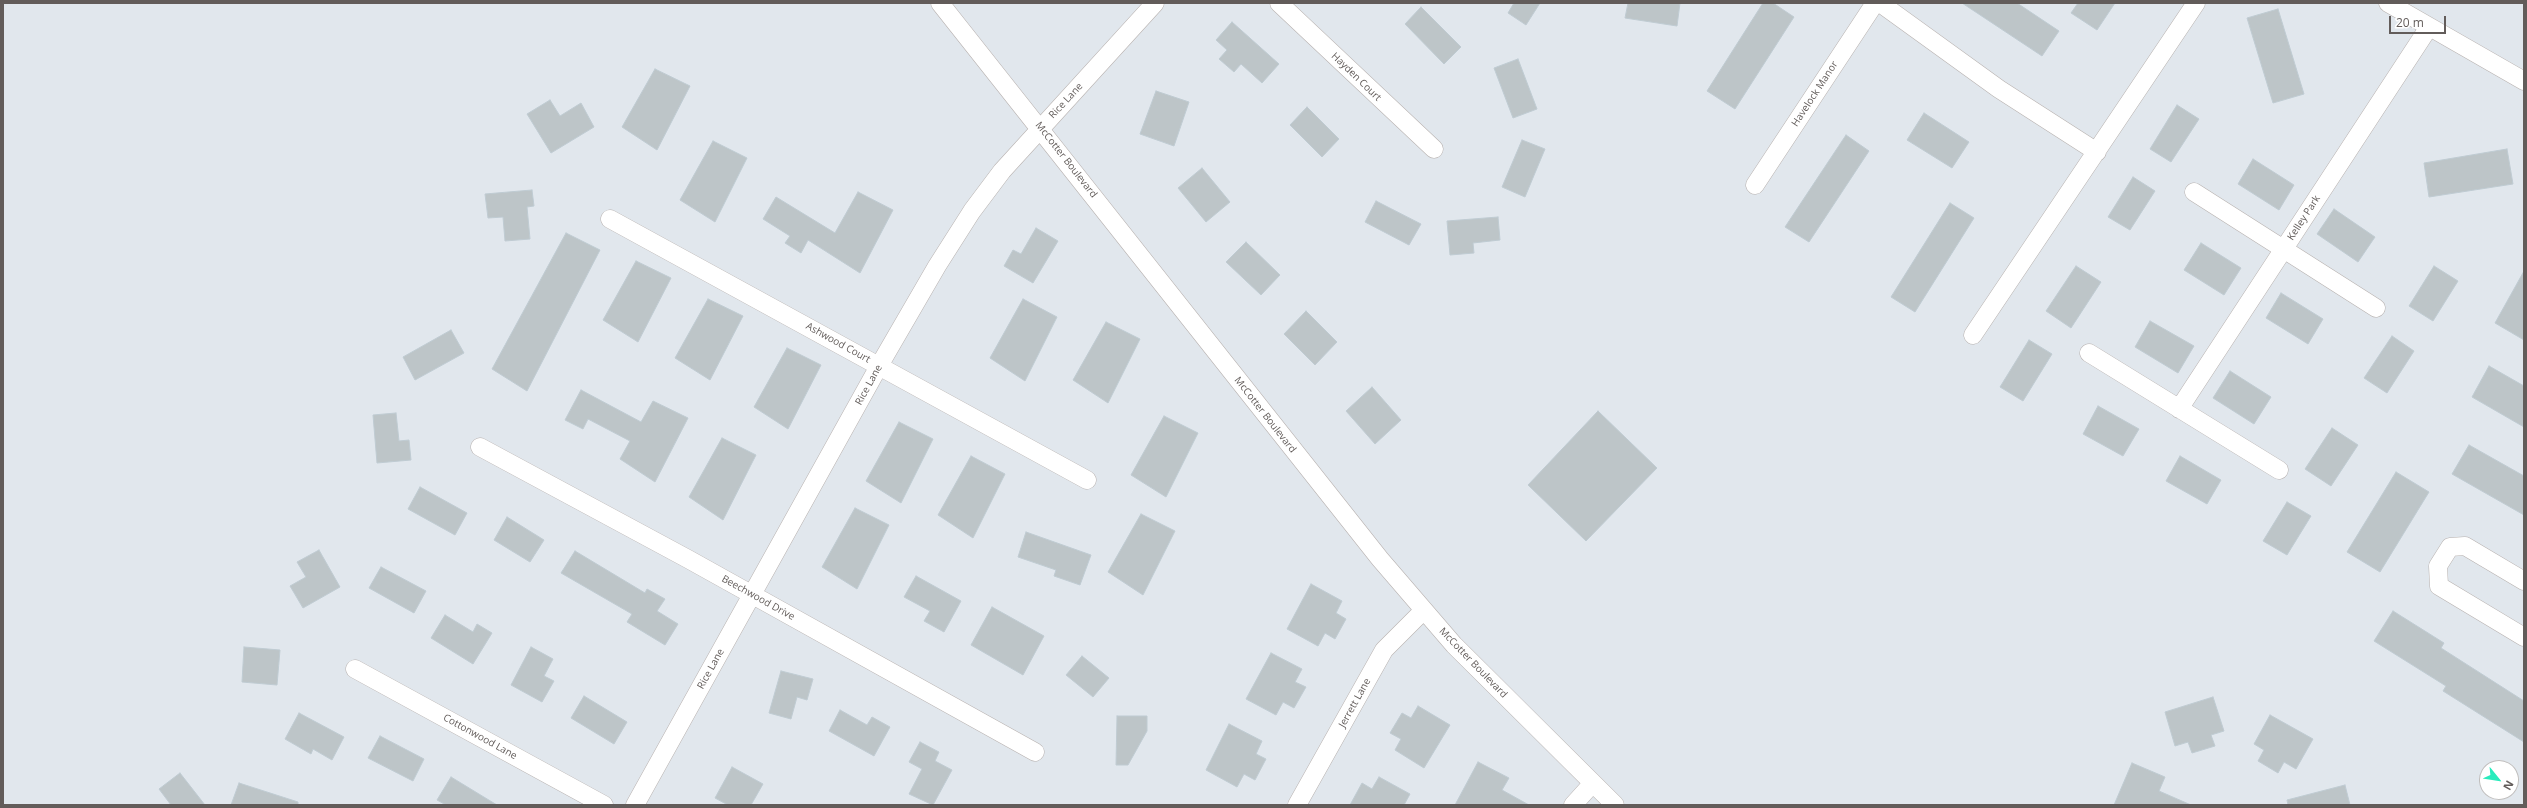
<!DOCTYPE html>
<style>
body{margin:0}
#map{position:relative;width:2527px;height:808px;overflow:hidden;background:#e1e7ed;font-family:"Open Sans",sans-serif}
canvas{display:block}
.frame{position:absolute;inset:0;border:4px solid #625c5a;pointer-events:none}
.north{position:absolute;left:2479px;top:760px;width:40px;height:40px;box-sizing:border-box;background:#fff;border:1px solid #c0bebd;border-radius:50%;rotate:120deg;font-size:11px;font-weight:700;line-height:16px;text-align:center;color:#625c5a}
.north::after{content:'';display:block;margin:auto;width:14px;height:18px;background:#29ebbc;clip-path:polygon(50% 0,100% 100%,50% 72%,0 100%)}
.scale{position:absolute;left:2389px;top:16px;width:57px;height:18px;box-sizing:border-box;border:2px solid #625c5a;border-top:0;padding-left:5px;font-size:12px;line-height:14px;white-space:nowrap;color:#625c5a;-webkit-text-stroke:3px #fff;paint-order:stroke}
</style>
<div id="map">
<canvas width="2527" height="808"></canvas>
<div class="frame"></div>
<div class="north">N</div>
<div class="scale">20 m</div>
</div>
<script>
const ctx = document.querySelector('canvas').getContext('2d');
ctx.lineJoin = 'round';
function paint(path, color) {
  ctx.fillStyle = color;
  ctx.fill(path, 'evenodd');
}
function shape(rows) {
  const path = new Path2D();
  for (const r of rows) {
    path.moveTo(r[0], r[1]);
    for (let i = 2; i < r.length; i += 2) path.lineTo(r[i], r[i + 1]);
  }
  return path;
}
function strokePath(path, color, width, dash) {
  ctx.strokeStyle = color;
  ctx.lineWidth = width;
  ctx.lineCap = dash ? 'butt' : 'round';
  ctx.setLineDash(dash || []);
  ctx.stroke(path);
}
function write(font, color, halo, rows, align = 'center') {
  ctx.font = font + ' "Open Sans",sans-serif';
  ctx.lineWidth = 3;
  ctx.setLineDash([]);
  ctx.textBaseline = 'middle';
  ctx.strokeStyle = halo;
  ctx.fillStyle = color;
  for (const [text, x, y, turn = 0] of rows) {
    ctx.save();
    ctx.translate(x, y);
    ctx.rotate((+turn || 0) * Math.PI / 180);
    ctx.textAlign = isNaN(turn) ? turn : align;
    if (halo) ctx.strokeText(text, 0, 0);
    ctx.fillText(text, 0, 0);
    ctx.restore();
  }
}
const building = shape([
 [1514,3,1540,3,1526,25,1508,13,1514,3],
 [1628,3,1680,3,1677,26,1625,18,1628,3],
 [1763,3,1773,3,1794,17,1735,109,1707,91,1763,3],
 [1962,3,2017,3,2059,31,2042,56,1962,3],
 [2078,3,2115,3,2097,30,2071,13,2078,3],
 [1421,7,1461,47,1444,64,1405,24,1421,7],
 [2278,9,2304,94,2273,103,2247,18,2278,9],
 [1232,22,1279,64,1262,83,1241,64,1234,72,1219,59,1227,50,1216,40,1232,22],
 [1518,59,1537,109,1513,118,1494,68,1518,59],
 [655,69,690,86,657,150,622,127,655,69],
 [1156,91,1189,102,1174,146,1140,134,1156,91],
 [550,100,560,116,581,103,594,127,551,153,527,114,550,100],
 [2177,105,2199,119,2171,162,2150,149,2177,105],
 [1307,107,1339,139,1322,157,1290,125,1307,107],
 [1924,113,1969,142,1952,168,1907,140,1924,113],
 [1846,135,1869,151,1809,242,1785,227,1846,135],
 [1522,140,1545,149,1525,197,1502,187,1522,140],
 [713,141,747,158,715,222,680,200,713,141],
 [2507,149,2513,184,2429,197,2424,163,2507,149],
 [2253,159,2294,185,2279,210,2238,184,2253,159],
 [1202,168,1230,202,1206,222,1178,188,1202,168],
 [2133,177,2155,191,2130,230,2108,217,2133,177],
 [532,190,534,206,527,207,530,239,505,241,503,217,488,218,485,194,532,190],
 [858,192,893,210,860,273,808,240,801,253,785,243,790,236,763,219,776,197,835,233,858,192],
 [1376,201,1421,224,1409,245,1365,222,1376,201],
 [1950,203,1974,218,1915,312,1891,297,1950,203],
 [2334,209,2375,237,2358,262,2317,234,2334,209],
 [1498,217,1500,240,1473,243,1474,253,1450,255,1447,221,1498,217],
 [1036,228,1058,241,1033,283,1004,266,1013,250,1021,254,1036,228],
 [566,233,600,250,527,391,492,369,566,233],
 [1246,242,1280,275,1261,295,1226,262,1246,242],
 [2201,243,2241,268,2224,295,2184,270,2201,243],
 [636,261,671,278,638,342,603,320,636,261],
 [2076,266,2101,282,2071,328,2046,311,2076,266],
 [2434,266,2458,281,2433,321,2409,306,2434,266],
 [2524,271,2524,340,2495,323,2524,271],
 [2281,293,2323,319,2308,344,2266,318,2281,293],
 [708,299,743,316,710,380,675,358,708,299],
 [1023,299,1057,317,1025,381,990,358,1023,299],
 [1306,311,1337,342,1315,365,1284,334,1306,311],
 [2150,321,2194,346,2178,373,2135,347,2150,321],
 [1106,322,1140,339,1108,403,1073,380,1106,322],
 [451,330,464,353,415,380,403,357,451,330],
 [2392,336,2414,351,2387,393,2364,378,2392,336],
 [2029,340,2052,354,2023,401,2000,387,2029,340],
 [787,348,821,365,788,429,754,407,787,348],
 [2489,366,2524,386,2524,427,2472,397,2489,366],
 [2230,371,2271,397,2254,424,2213,398,2230,371],
 [1372,387,1401,420,1375,444,1346,411,1372,387],
 [581,390,641,422,653,401,688,418,655,482,620,459,630,441,588,419,583,429,565,420,581,390],
 [2098,406,2139,429,2123,456,2083,434,2098,406],
 [1598,411,1657,468,1586,541,1528,485,1598,411],
 [396,413,399,441,409,440,411,460,377,463,373,415,396,413],
 [1164,416,1198,433,1166,497,1131,475,1164,416],
 [899,422,933,439,901,503,866,481,899,422],
 [2332,428,2358,445,2331,486,2305,469,2332,428],
 [722,438,756,455,723,520,689,497,722,438],
 [2469,445,2524,476,2524,515,2452,474,2469,445],
 [971,456,1005,474,973,538,938,515,971,456],
 [2180,456,2221,480,2207,504,2166,481,2180,456],
 [2396,472,2429,492,2380,572,2347,552,2396,472],
 [420,487,467,513,455,535,408,509,420,487],
 [2287,502,2311,516,2287,555,2263,541,2287,502],
 [855,508,889,525,857,589,822,567,855,508],
 [1141,514,1175,531,1143,595,1108,572,1141,514],
 [507,517,544,540,530,562,494,540,507,517],
 [1026,532,1091,555,1080,585,1054,576,1056,570,1018,557,1026,532],
 [319,550,340,587,303,608,290,586,306,577,297,562,319,550],
 [575,551,645,593,647,589,665,599,657,611,678,624,665,645,627,622,632,614,561,573,575,551],
 [381,567,426,591,414,613,369,588,381,567],
 [916,576,961,601,944,632,924,621,930,611,904,597,916,576],
 [1311,584,1342,601,1336,613,1346,619,1335,639,1325,633,1318,646,1287,629,1311,584],
 [992,607,1044,636,1023,675,971,645,992,607],
 [2393,611,2444,643,2441,648,2524,701,2524,742,2443,691,2446,686,2374,641,2393,611],
 [445,615,473,632,477,624,492,633,473,664,431,638,445,615],
 [244,647,280,650,277,685,242,682,244,647],
 [531,647,553,659,544,676,554,681,542,702,511,685,531,647],
 [1271,653,1302,669,1295,682,1306,687,1294,708,1283,702,1276,715,1246,699,1271,653],
 [1082,656,1109,678,1093,697,1066,675,1082,656],
 [781,671,813,679,807,700,797,697,791,719,769,713,781,671],
 [584,696,627,722,614,744,571,718,584,696],
 [2213,697,2224,731,2211,735,2215,746,2192,753,2188,742,2175,746,2165,712,2213,697],
 [1418,706,1450,725,1424,768,1395,750,1401,739,1390,733,1402,713,1411,718,1418,706],
 [840,710,867,725,872,717,890,727,874,756,829,731,840,710],
 [299,713,344,737,332,760,313,749,311,754,285,739,299,713],
 [2270,715,2313,739,2296,769,2284,762,2278,773,2258,761,2264,750,2254,744,2270,715],
 [1117,716,1147,716,1147,731,1128,765,1116,765,1117,716],
 [1229,724,1262,741,1256,754,1266,759,1255,780,1244,774,1237,787,1206,770,1229,724],
 [380,736,424,759,413,781,368,758,380,736],
 [920,742,939,752,935,761,952,770,933,805,909,794,922,769,909,762,920,742],
 [1478,762,1509,778,1502,790,1529,805,1455,805,1478,762],
 [2132,763,2165,777,2159,791,2191,805,2114,805,2132,763],
 [732,767,763,784,751,805,728,805,715,798,732,767],
 [180,773,205,805,171,805,159,789,180,773],
 [451,777,497,805,446,805,437,800,451,777],
 [1379,777,1410,794,1404,805,1350,805,1362,783,1372,789,1379,777],
 [239,783,298,802,298,805,231,805,239,783],
 [2345,785,2350,805,2288,805,2287,800,2345,785]
]);
const minor = shape([
 [940,3,1380,559,1454,645,1615,805],
 [1279,3,1434,149],
 [1880,3,1999,89,2097,152],
 [2388,3,2524,81],
 [1755,185,1875,3],
 [2194,192,2376,308],
 [610,219,1087,480],
 [1973,335,2196,3],
 [2089,353,2279,470],
 [2179,409,2429,27],
 [480,447,688,559,1035,752],
 [2524,581,2465,546,2450,547,2438,566,2439,586,2524,637],
 [355,669,604,805],
 [635,805,879,366,937,266,972,211,1002,171,1155,3],
 [1297,805,1384,650,1424,610],
 [1573,805,1592,784]
]);
const streetNames = [
 ["Hayden Court",1356,77,44],
 ["Havelock Manor",1815,94,-57],
 ["Rice Lane",1066,101,-47],
 ["McCotter Boulevard",1066,160,52],
 ["Kelley Park",2304,218,-57],
 ["Ashwood Court",838,343,29],
 ["Rice Lane",869,385,-61],
 ["McCotter Boulevard",1265,415,52],
 ["Beechwood Drive",758,598,29],
 ["McCotter Boulevard",1473,663,46],
 ["Rice Lane",711,669,-61],
 ["Jerrett Lane",1355,703,-61],
 ["Cottonwood Lane",480,737,29]
];
paint(building, '#bdc5c8');
strokePath(building, '#bfcbd2', 1);
strokePath(minor, '#b7b1af', 19);
strokePath(minor, '#fff', 18);
write('10px', '#625c5a', '#fff', streetNames);
</script>
